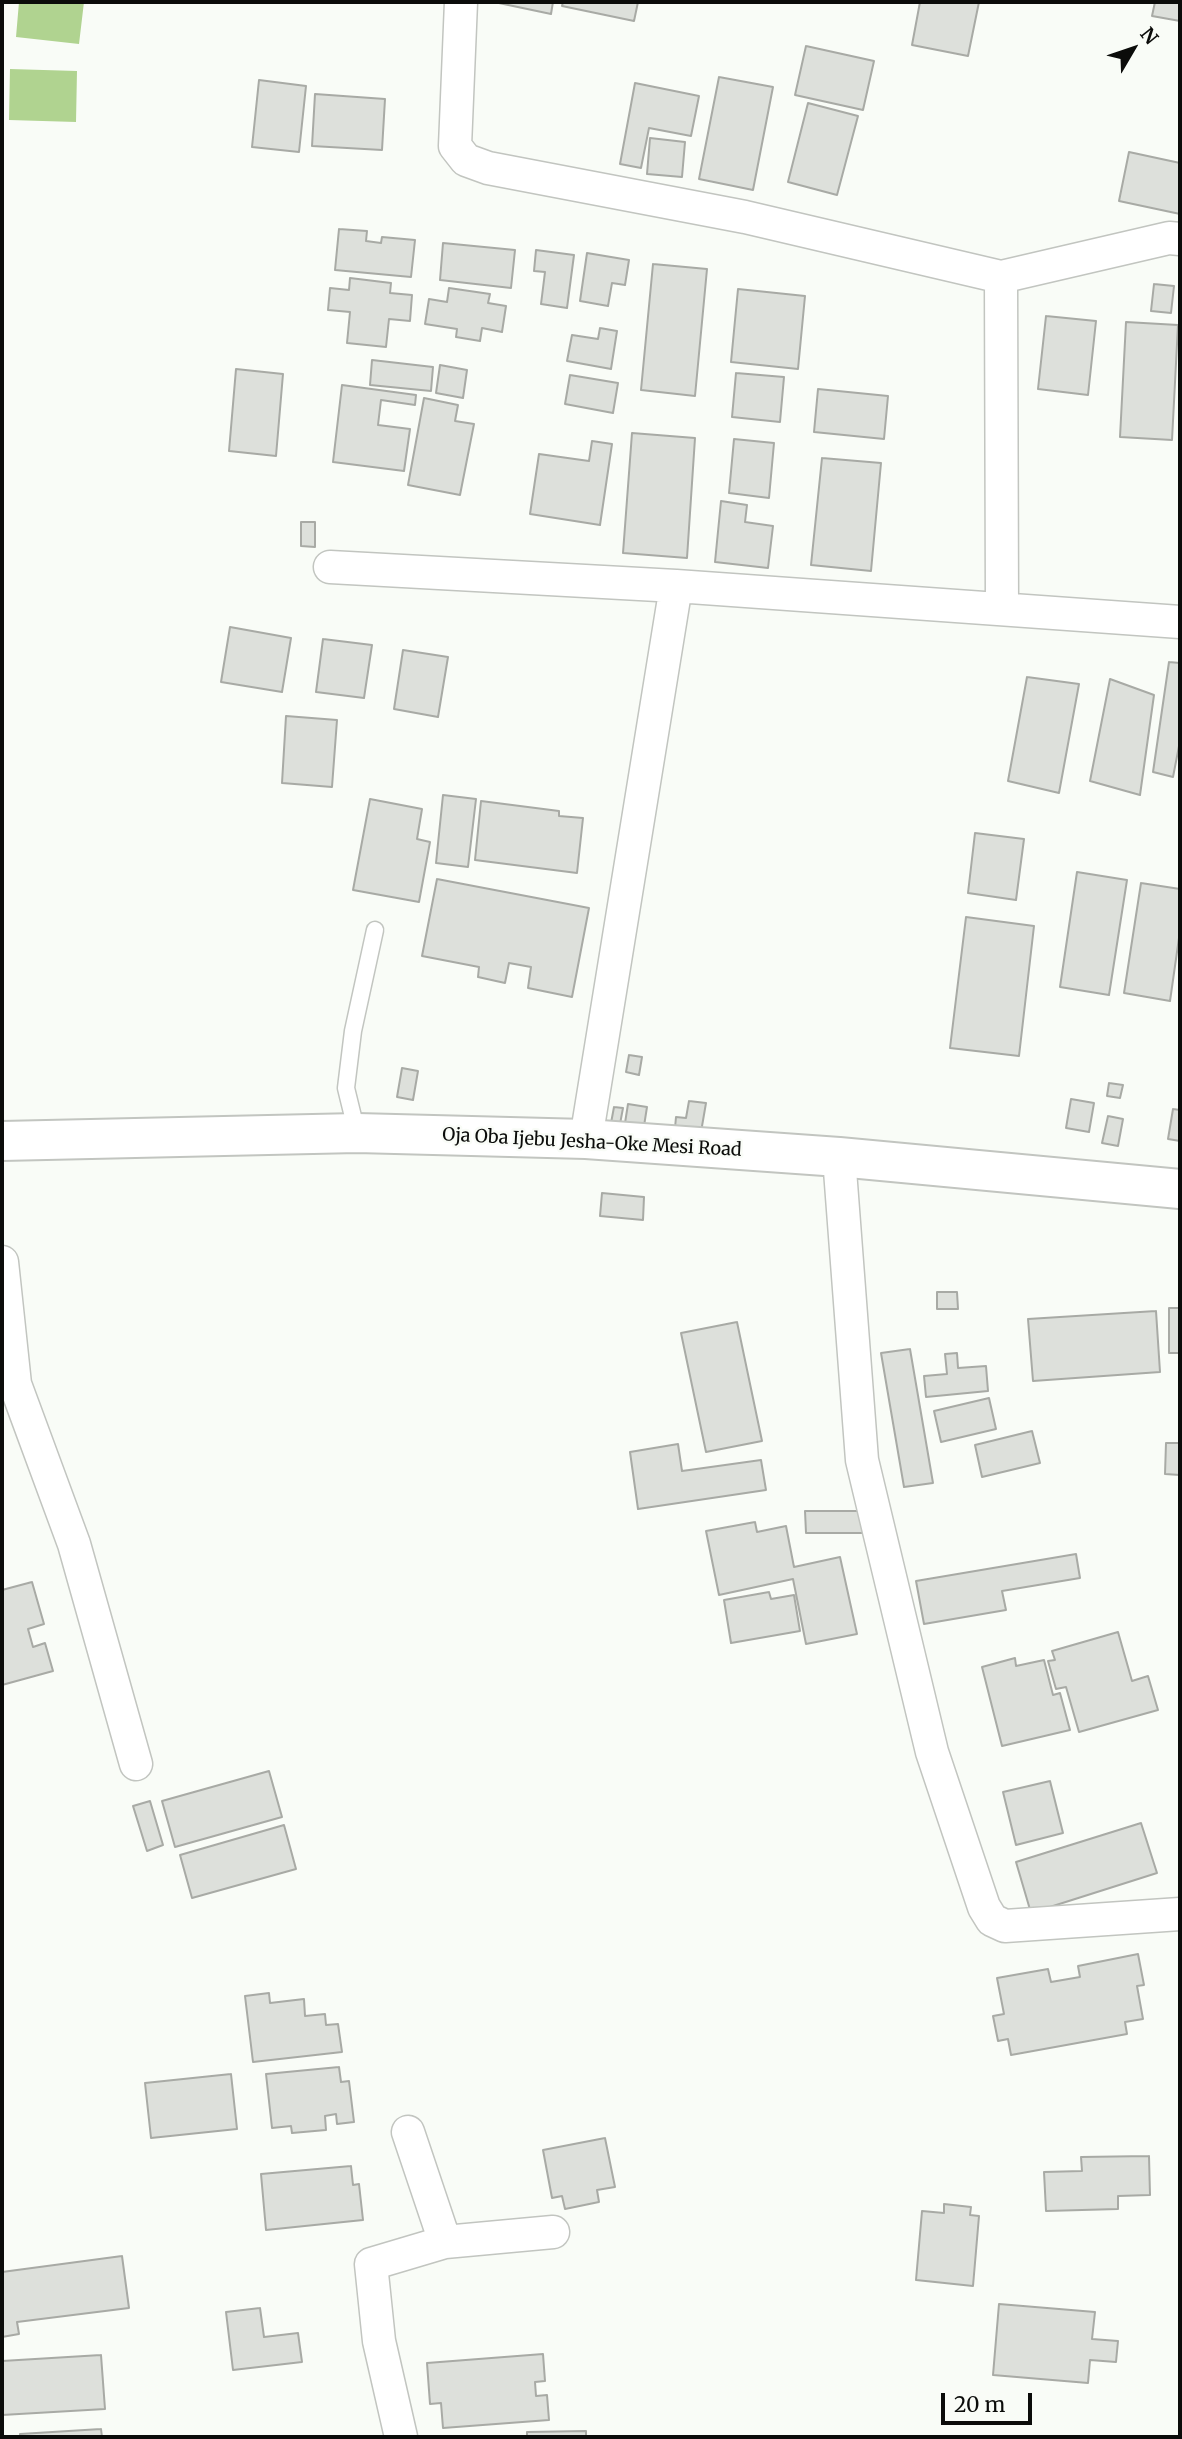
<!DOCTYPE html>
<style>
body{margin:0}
#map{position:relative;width:1182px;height:2439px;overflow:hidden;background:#f9fcf7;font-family:Merriweather,serif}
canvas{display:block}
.frame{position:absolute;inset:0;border:4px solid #0b0c0a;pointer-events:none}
.north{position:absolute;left:1098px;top:14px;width:70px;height:70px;-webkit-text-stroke:5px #f9fcf7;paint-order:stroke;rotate:51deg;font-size:19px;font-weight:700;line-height:28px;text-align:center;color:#0b0c0a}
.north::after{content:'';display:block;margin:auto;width:24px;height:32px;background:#0b0c0a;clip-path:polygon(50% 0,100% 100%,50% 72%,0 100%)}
.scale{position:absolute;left:941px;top:2393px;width:91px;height:32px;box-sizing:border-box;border:4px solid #0b0c0a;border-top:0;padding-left:9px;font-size:21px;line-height:24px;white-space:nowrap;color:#0b0c0a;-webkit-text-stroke:5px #f9fcf7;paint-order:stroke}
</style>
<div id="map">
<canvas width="1182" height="2439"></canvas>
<div class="frame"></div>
<div class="north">N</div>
<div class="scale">20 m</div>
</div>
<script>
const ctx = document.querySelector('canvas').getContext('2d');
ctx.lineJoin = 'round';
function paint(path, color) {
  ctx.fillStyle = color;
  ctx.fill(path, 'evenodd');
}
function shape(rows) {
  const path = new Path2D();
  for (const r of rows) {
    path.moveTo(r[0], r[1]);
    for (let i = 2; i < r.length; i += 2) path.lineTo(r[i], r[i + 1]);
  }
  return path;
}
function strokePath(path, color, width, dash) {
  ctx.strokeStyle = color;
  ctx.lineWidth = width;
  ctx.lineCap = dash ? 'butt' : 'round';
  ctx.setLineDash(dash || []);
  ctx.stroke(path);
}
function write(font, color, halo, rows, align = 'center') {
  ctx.font = font + ' Merriweather,serif';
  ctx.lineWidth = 5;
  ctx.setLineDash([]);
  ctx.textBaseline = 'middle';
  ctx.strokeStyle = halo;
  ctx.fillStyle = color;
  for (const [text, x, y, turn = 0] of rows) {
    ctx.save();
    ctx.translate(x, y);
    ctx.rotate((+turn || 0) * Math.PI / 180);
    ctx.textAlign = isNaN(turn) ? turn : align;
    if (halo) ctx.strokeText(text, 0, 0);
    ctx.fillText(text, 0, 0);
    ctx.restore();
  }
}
const water = shape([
 [19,2,84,2,79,44,16,37],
 [10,69,77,71,76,122,9,120]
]);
const building = shape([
 [494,2,553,2,551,14,494,2],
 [563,2,638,2,634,21,562,6,563,2],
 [920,2,979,2,968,56,912,45,920,2],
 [1155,2,1180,2,1180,21,1152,16,1155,2],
 [806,46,874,61,863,110,795,95,806,46],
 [719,77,773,87,753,190,699,179,719,77],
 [259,80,306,86,299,152,252,147,259,80],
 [635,83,699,96,691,136,649,128,641,168,620,164,635,83],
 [315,94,385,99,382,150,312,146,315,94],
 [808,103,858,116,837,195,788,182,808,103],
 [650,138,685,142,682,177,647,174,650,138],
 [1129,152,1180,163,1180,214,1119,201,1129,152],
 [339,229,367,231,366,241,381,243,382,237,415,240,411,277,335,270,339,229],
 [443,243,515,250,511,288,440,280,443,243],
 [536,250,574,255,567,308,541,304,545,272,534,271,536,250],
 [587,253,629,260,625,285,612,283,608,306,580,301,587,253],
 [653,264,707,269,695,396,641,390,653,264],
 [350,278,391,283,390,293,412,295,410,321,389,319,386,347,347,343,350,312,328,310,330,288,349,290,350,278],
 [1154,284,1174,286,1171,313,1151,311,1154,284],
 [449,288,490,294,488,303,506,306,502,332,482,328,480,341,456,337,457,329,425,324,429,299,447,302,449,288],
 [738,289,805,296,798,369,731,362,738,289],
 [1046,316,1096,321,1088,395,1038,389,1046,316],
 [1126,322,1178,325,1172,440,1120,437,1126,322],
 [600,328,617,331,611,369,567,361,572,335,598,339,600,328],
 [372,360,433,367,431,391,370,385,372,360],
 [440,365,467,370,463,398,436,393,440,365],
 [236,369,283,374,276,456,229,451,236,369],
 [736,373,784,377,780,422,732,417,736,373],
 [570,375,618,383,613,413,565,404,570,375],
 [342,385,416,395,415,405,381,400,378,425,410,429,404,471,333,462,342,385],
 [818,389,888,396,884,439,814,432,818,389],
 [424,398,458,405,455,421,474,424,460,495,408,485,424,398],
 [632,433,695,438,687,558,623,553,632,433],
 [734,439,774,443,769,498,729,493,734,439],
 [592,441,612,444,600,525,530,514,539,454,589,461,592,441],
 [822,458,881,463,871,571,811,565,822,458],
 [721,501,747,505,745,522,773,526,768,568,715,562,721,501],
 [301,522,315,522,315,547,301,546,301,522],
 [230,627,291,638,282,692,221,682,230,627],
 [323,639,372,645,364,698,316,692,323,639],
 [403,650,448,657,438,717,394,709,403,650],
 [1169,662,1180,663,1180,741,1173,777,1153,772,1169,662],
 [1027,677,1079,684,1059,793,1008,781,1027,677],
 [1110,679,1154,695,1140,795,1090,781,1110,679],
 [286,716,337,720,332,787,282,783,286,716],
 [443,795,476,799,468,867,436,863,443,795],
 [370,799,422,809,417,839,430,842,419,902,353,890,370,799],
 [481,801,559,811,559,816,583,818,577,873,475,860,481,801],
 [975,833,1024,839,1016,900,968,893,975,833],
 [1077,872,1127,880,1109,995,1060,987,1077,872],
 [437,879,589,908,572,997,528,988,531,967,509,963,505,983,478,977,479,967,422,956,437,879],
 [1141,883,1180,889,1180,931,1170,1001,1124,993,1141,883],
 [966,917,1034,926,1019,1056,950,1048,966,917],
 [629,1055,642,1057,639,1075,626,1072,629,1055],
 [402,1068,418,1071,413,1100,397,1097,402,1068],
 [1109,1083,1123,1085,1120,1098,1107,1096,1109,1083],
 [1071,1099,1094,1103,1089,1132,1066,1128,1071,1099],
 [689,1101,706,1103,701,1132,675,1128,676,1117,686,1118,689,1101],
 [628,1104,647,1107,644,1126,625,1123,628,1104],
 [614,1107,623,1108,620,1124,611,1123,614,1107],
 [1173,1109,1180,1110,1180,1141,1168,1139,1173,1109],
 [1108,1116,1123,1119,1118,1146,1102,1143,1108,1116],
 [602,1193,644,1197,643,1220,600,1216,602,1193],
 [937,1292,957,1292,958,1309,937,1309,937,1292],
 [1169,1308,1180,1308,1180,1353,1169,1353,1169,1308],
 [1156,1311,1160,1372,1033,1381,1028,1319,1156,1311],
 [737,1322,762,1441,706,1452,681,1333,737,1322],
 [910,1349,933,1483,904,1487,881,1353,910,1349],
 [957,1353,958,1368,986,1366,988,1391,926,1397,924,1376,947,1374,945,1354,957,1353],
 [989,1398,996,1429,941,1442,934,1411,989,1398],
 [1032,1431,1040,1463,982,1477,975,1445,1032,1431],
 [1166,1443,1180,1443,1180,1475,1165,1474,1166,1443],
 [678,1444,682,1471,761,1460,766,1490,638,1509,630,1452,678,1444],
 [805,1511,863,1511,863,1533,806,1533,805,1511],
 [755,1522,757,1532,786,1526,794,1567,840,1557,857,1634,806,1644,793,1579,719,1595,706,1531,755,1522],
 [1076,1554,1080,1578,1002,1591,1006,1610,924,1624,916,1581,1076,1554],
 [32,1582,44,1624,28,1629,33,1647,45,1643,53,1671,2,1685,2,1590,32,1582],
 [769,1592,771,1599,794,1595,800,1631,731,1643,724,1600,769,1592],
 [1118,1632,1132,1681,1148,1676,1158,1710,1079,1732,1066,1687,1056,1689,1048,1661,1055,1660,1052,1651,1118,1632],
 [1015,1658,1016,1666,1044,1660,1053,1695,1060,1693,1070,1730,1002,1746,982,1667,1015,1658],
 [269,1771,282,1817,175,1847,162,1801,269,1771],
 [1050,1781,1063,1833,1016,1845,1003,1792,1050,1781],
 [150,1801,163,1845,147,1851,133,1806,150,1801],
 [1141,1823,1157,1873,1031,1913,1016,1862,1141,1823],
 [284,1825,296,1869,192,1898,180,1855,284,1825],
 [1138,1954,1144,1985,1137,1986,1143,2019,1125,2022,1127,2034,1011,2055,1008,2039,998,2041,993,2016,1004,2014,997,1978,1048,1969,1051,1982,1080,1977,1078,1966,1138,1954],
 [269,1993,270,2003,304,1999,305,2016,325,2014,326,2025,338,2024,342,2052,253,2062,245,1996,269,1993],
 [339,2067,341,2082,349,2081,354,2122,337,2124,336,2114,325,2116,326,2130,292,2133,291,2126,272,2128,266,2074,339,2067],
 [231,2074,237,2129,151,2138,145,2083,231,2074],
 [605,2138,615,2187,597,2190,599,2202,565,2209,562,2196,552,2198,543,2150,605,2138],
 [1149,2156,1150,2195,1118,2196,1118,2209,1046,2211,1044,2172,1082,2171,1081,2157,1149,2156],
 [351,2166,353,2185,359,2184,363,2220,266,2230,261,2174,351,2166],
 [944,2204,971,2207,970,2215,979,2216,973,2286,916,2280,922,2211,944,2213,944,2204],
 [122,2256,129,2308,17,2322,19,2334,2,2337,2,2272,122,2256],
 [999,2304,1095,2312,1092,2339,1118,2341,1116,2362,1090,2360,1088,2383,993,2375,999,2304],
 [260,2308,264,2337,298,2333,302,2362,233,2370,226,2312,260,2308],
 [543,2354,545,2381,535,2382,536,2396,547,2395,549,2420,443,2428,441,2403,430,2404,427,2363,543,2354],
 [101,2355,105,2409,2,2415,2,2361,101,2355],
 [101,2429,102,2437,20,2437,20,2434,101,2429],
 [586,2431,586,2437,527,2437,527,2432,586,2431]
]);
const service = shape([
 [357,1133,346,1088,353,1031,375,930]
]);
const minor = shape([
 [461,2,455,146,466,160,488,168,745,217,1001,277,1169,238,1180,239],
 [1001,277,1002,608],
 [330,567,676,586],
 [586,1139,676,586,1180,622],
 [839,1157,862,1460,932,1752,984,1907,992,1920,1005,1926,1180,1914],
 [2,1262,15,1384,74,1544,136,1764],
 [408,2132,445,2242],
 [401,2437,379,2341,371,2264,445,2242,553,2232]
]);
const secondary = shape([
 [2,1141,357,1133,586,1139,839,1157,1180,1189]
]);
const streetNames = [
 ["Oja Oba Ijebu Jesha-Oke Mesi Road",592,1143,3]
];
paint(water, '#b0d390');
paint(building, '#dde0db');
strokePath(building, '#a8aaa5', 2);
strokePath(service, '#c2c5c0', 19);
strokePath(minor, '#c2c5c0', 35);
strokePath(secondary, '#c2c5c0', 42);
strokePath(service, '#fff', 16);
strokePath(minor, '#fff', 32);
strokePath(secondary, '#fff', 38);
write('18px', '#0b0c0a', '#f9fcf7', streetNames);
</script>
